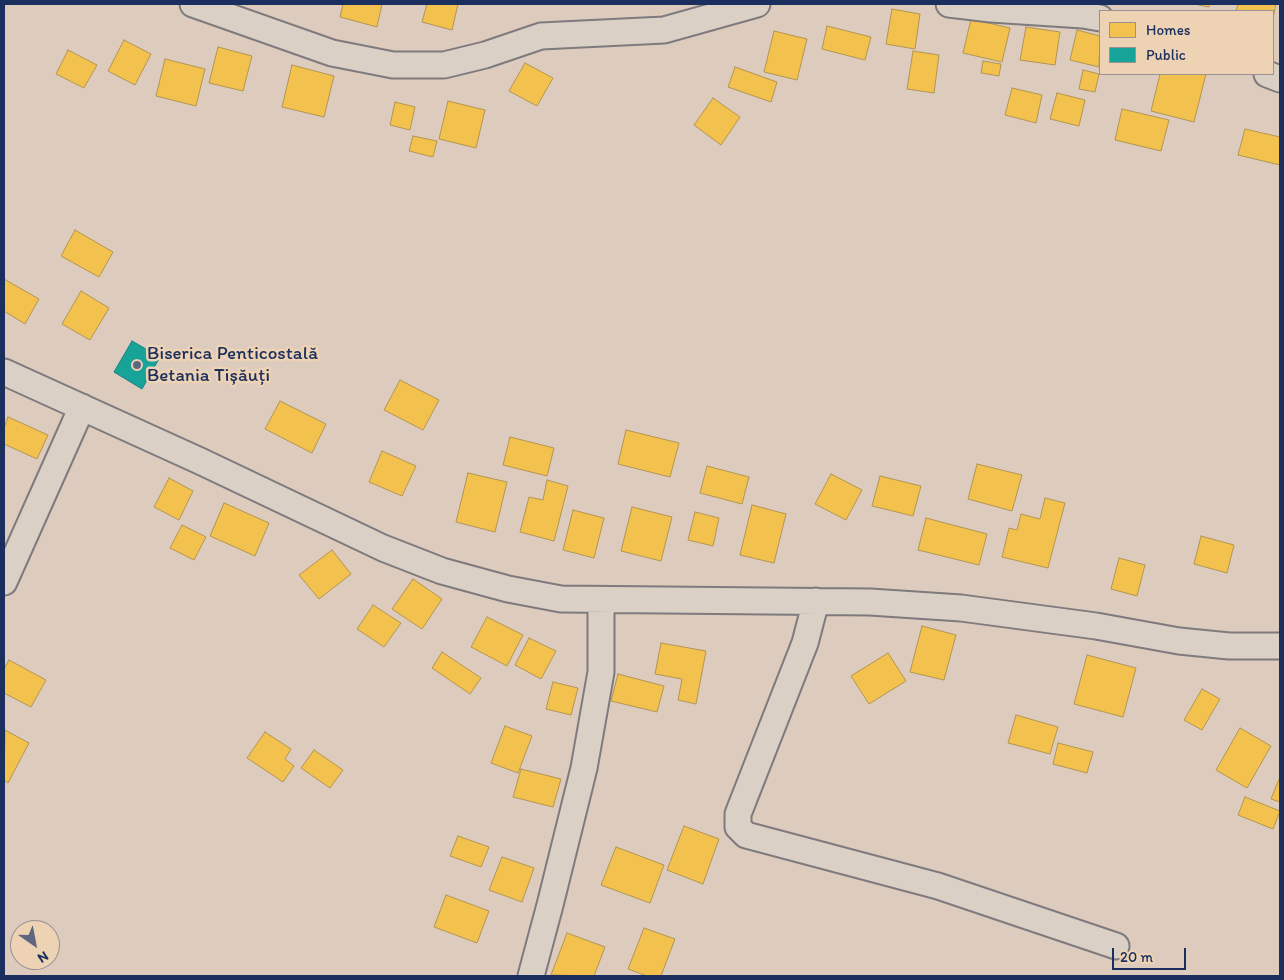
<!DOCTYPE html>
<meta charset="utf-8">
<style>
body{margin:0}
#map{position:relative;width:1284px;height:980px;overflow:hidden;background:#ddcbbd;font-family:Itim,sans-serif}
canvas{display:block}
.frame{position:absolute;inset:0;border:5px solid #1b2f5e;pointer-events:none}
.legend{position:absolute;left:1099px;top:10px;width:175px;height:65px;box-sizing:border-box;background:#edd2b4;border:1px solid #999192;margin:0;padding:6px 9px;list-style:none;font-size:15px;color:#1b2f5e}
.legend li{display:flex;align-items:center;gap:10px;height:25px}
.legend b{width:25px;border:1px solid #999192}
.north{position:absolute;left:10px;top:920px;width:50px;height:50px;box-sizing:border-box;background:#edd2b4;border:1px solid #999192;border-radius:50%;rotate:147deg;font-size:14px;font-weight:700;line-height:20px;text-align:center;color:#1b2f5e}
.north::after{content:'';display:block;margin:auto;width:18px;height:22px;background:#5f667f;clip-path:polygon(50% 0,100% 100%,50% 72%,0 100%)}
.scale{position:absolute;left:1112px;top:948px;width:74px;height:22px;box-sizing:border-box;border:2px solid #1b2f5e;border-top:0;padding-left:6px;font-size:15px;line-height:18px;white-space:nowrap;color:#1b2f5e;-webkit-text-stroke:4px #edd2b4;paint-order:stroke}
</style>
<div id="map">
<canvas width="1284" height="980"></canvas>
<div class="frame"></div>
<ul class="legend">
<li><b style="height:14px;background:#f2c14e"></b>Homes</li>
<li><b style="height:14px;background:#17a398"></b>Public</li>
</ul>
<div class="north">N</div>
<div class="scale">20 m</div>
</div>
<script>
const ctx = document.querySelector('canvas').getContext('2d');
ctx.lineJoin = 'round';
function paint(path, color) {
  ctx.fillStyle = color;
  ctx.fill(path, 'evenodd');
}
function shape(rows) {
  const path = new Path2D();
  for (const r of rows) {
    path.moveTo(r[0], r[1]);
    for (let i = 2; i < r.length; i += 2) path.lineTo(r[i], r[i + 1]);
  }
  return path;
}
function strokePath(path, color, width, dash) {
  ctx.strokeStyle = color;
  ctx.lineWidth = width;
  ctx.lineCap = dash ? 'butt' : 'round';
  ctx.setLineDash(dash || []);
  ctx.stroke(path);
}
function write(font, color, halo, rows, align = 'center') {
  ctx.font = font + ' Itim,sans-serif';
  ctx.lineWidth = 5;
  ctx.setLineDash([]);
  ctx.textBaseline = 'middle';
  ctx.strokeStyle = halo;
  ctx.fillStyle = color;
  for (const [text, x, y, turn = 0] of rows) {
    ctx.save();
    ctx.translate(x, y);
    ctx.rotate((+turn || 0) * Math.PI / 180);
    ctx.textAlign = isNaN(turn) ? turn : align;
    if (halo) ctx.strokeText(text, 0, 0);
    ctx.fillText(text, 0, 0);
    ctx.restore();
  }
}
const homes = shape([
 [343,4,382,4,377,27,340,17,343,4],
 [427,4,458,4,452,30,422,22,427,4],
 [1194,4,1210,4,1209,7,1194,4],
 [1238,4,1276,4,1273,18,1273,11,1236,11,1238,4],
 [892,9,920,14,915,49,886,44,892,9],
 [971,19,1010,28,1002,62,963,53,971,19],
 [827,26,871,37,865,60,822,49,827,26],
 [1026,27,1060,32,1055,65,1020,60,1026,27],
 [1077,30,1100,36,1099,67,1070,60,1077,30],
 [774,31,807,39,797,80,764,72,774,31],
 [124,40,151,54,135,85,108,71,124,40],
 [218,47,252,56,243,91,209,83,218,47],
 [68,50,97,65,84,88,56,74,68,50],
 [913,51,939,55,934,93,907,89,913,51],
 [165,59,205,69,196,106,156,96,165,59],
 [983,61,1001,64,999,76,981,73,983,61],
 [525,63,553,78,537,106,509,91,525,63],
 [292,65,334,76,324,117,282,107,292,65],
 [735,67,777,82,771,102,728,87,735,67],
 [1083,70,1099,74,1095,92,1079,89,1083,70],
 [1160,74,1206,74,1194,122,1151,111,1160,74],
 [1012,88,1042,95,1036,123,1005,115,1012,88],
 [1057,93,1085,100,1079,126,1050,119,1057,93],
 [713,98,740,117,721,145,694,125,713,98],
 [448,101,485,110,476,148,439,139,448,101],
 [395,102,415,107,410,130,390,125,395,102],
 [1122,109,1169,120,1161,151,1115,140,1122,109],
 [1245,129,1280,137,1280,165,1238,155,1245,129],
 [413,136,437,141,433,157,409,151,413,136],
 [75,230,113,252,99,277,61,256,75,230],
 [4,279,39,299,25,324,4,311,4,279],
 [81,291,109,308,90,340,62,324,81,291],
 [400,380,439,400,423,430,384,410,400,380],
 [280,401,326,424,312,453,265,429,280,401],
 [8,417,48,435,37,459,4,444,4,428,8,417],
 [626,430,679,443,670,477,618,464,626,430],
 [510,437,554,448,547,476,503,465,510,437],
 [382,451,416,466,402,496,369,482,382,451],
 [977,464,1022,475,1012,511,968,499,977,464],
 [707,466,749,477,742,504,700,493,707,466],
 [468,473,507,482,495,532,456,522,468,473],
 [831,474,862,490,846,520,815,504,831,474],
 [880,476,921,486,913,516,872,506,880,476],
 [169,478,193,491,179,520,154,507,169,478],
 [547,480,568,486,554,541,520,532,529,497,543,500,547,480],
 [1045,498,1065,503,1048,568,1002,557,1009,528,1017,530,1021,514,1040,519,1045,498],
 [224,503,269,523,255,556,210,536,224,503],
 [752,505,786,514,774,563,740,555,752,505],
 [632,507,672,517,661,561,621,551,632,507],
 [573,510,604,518,594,558,563,550,573,510],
 [695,512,719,518,713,546,688,540,695,512],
 [926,518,987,534,979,565,918,550,926,518],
 [182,525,206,537,194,560,170,548,182,525],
 [1201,536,1234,545,1227,573,1194,564,1201,536],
 [332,550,351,574,319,599,299,575,332,550],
 [1119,558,1145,565,1137,596,1111,589,1119,558],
 [413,579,442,599,422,629,392,609,413,579],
 [373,605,401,623,384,647,357,629,373,605],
 [487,617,523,635,507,666,471,647,487,617],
 [922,626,956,635,944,680,910,672,922,626],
 [529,638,556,651,541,679,515,665,529,638],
 [661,643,706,651,696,704,678,700,682,679,655,674,661,643],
 [442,652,481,678,470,694,432,668,442,652],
 [888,653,906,681,869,704,851,676,888,653],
 [1087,655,1136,668,1123,717,1074,704,1087,655],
 [9,660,46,680,31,707,4,693,4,669,9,660],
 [618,674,664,686,657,712,611,701,618,674],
 [553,682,578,688,571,715,546,709,553,682],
 [1202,689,1220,699,1202,730,1184,720,1202,689],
 [1016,715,1058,727,1050,754,1008,743,1016,715],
 [505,726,532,736,518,773,491,763,505,726],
 [1240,728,1271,746,1247,788,1216,770,1240,728],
 [5,730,29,743,8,783,4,780,5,730],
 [265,732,291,749,285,759,294,766,283,782,247,758,265,732],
 [1058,743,1093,752,1087,773,1053,764,1058,743],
 [314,750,343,770,330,788,301,768,314,750],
 [521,769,561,779,553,807,513,797,521,769],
 [1280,777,1280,802,1271,799,1280,777],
 [1245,797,1280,811,1273,829,1238,815,1245,797],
 [684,826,719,839,703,884,667,870,684,826],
 [458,836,489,847,481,867,450,856,458,836],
 [616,847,664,865,650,903,601,885,616,847],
 [502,857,534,868,522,902,489,890,502,857],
 [446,895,489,911,477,943,434,927,446,895],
 [644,928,675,939,661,976,647,976,628,969,644,928],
 [567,933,605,947,594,976,551,975,567,933]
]);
const public = shape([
 [132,341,160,357,142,389,114,372,132,341]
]);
const minor = shape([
 [193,4,332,53,393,65,444,65,485,55,541,36,664,30,757,4],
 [949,4,991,9,1083,15,1100,18],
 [1267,74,1280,79],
 [4,372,200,461,383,548,442,571,508,589,561,599,870,602,961,608,1096,626,1179,641,1229,646,1280,646],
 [4,582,82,407],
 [816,601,805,643,738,814,738,827,746,835,938,886,1116,946],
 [531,976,550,905,584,768,601,672,601,601]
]);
const markers = [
 [137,365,5,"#5f667f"]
];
const poiNames = [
 ["Biserica Penticostală",147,354],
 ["Betania Tișăuți",147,376]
];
paint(homes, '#f2c14e');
strokePath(homes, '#b29553', 1);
paint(public, '#17a398');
strokePath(public, '#188087', 1);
strokePath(minor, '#7e7a7d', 29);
strokePath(minor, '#dad0c6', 25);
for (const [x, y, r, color] of markers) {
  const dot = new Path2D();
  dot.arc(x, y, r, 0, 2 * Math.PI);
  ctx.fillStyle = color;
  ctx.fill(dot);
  strokePath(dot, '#edd2b4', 2);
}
write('19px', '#1b2f5e', '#edd2b4', poiNames, 'left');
</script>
